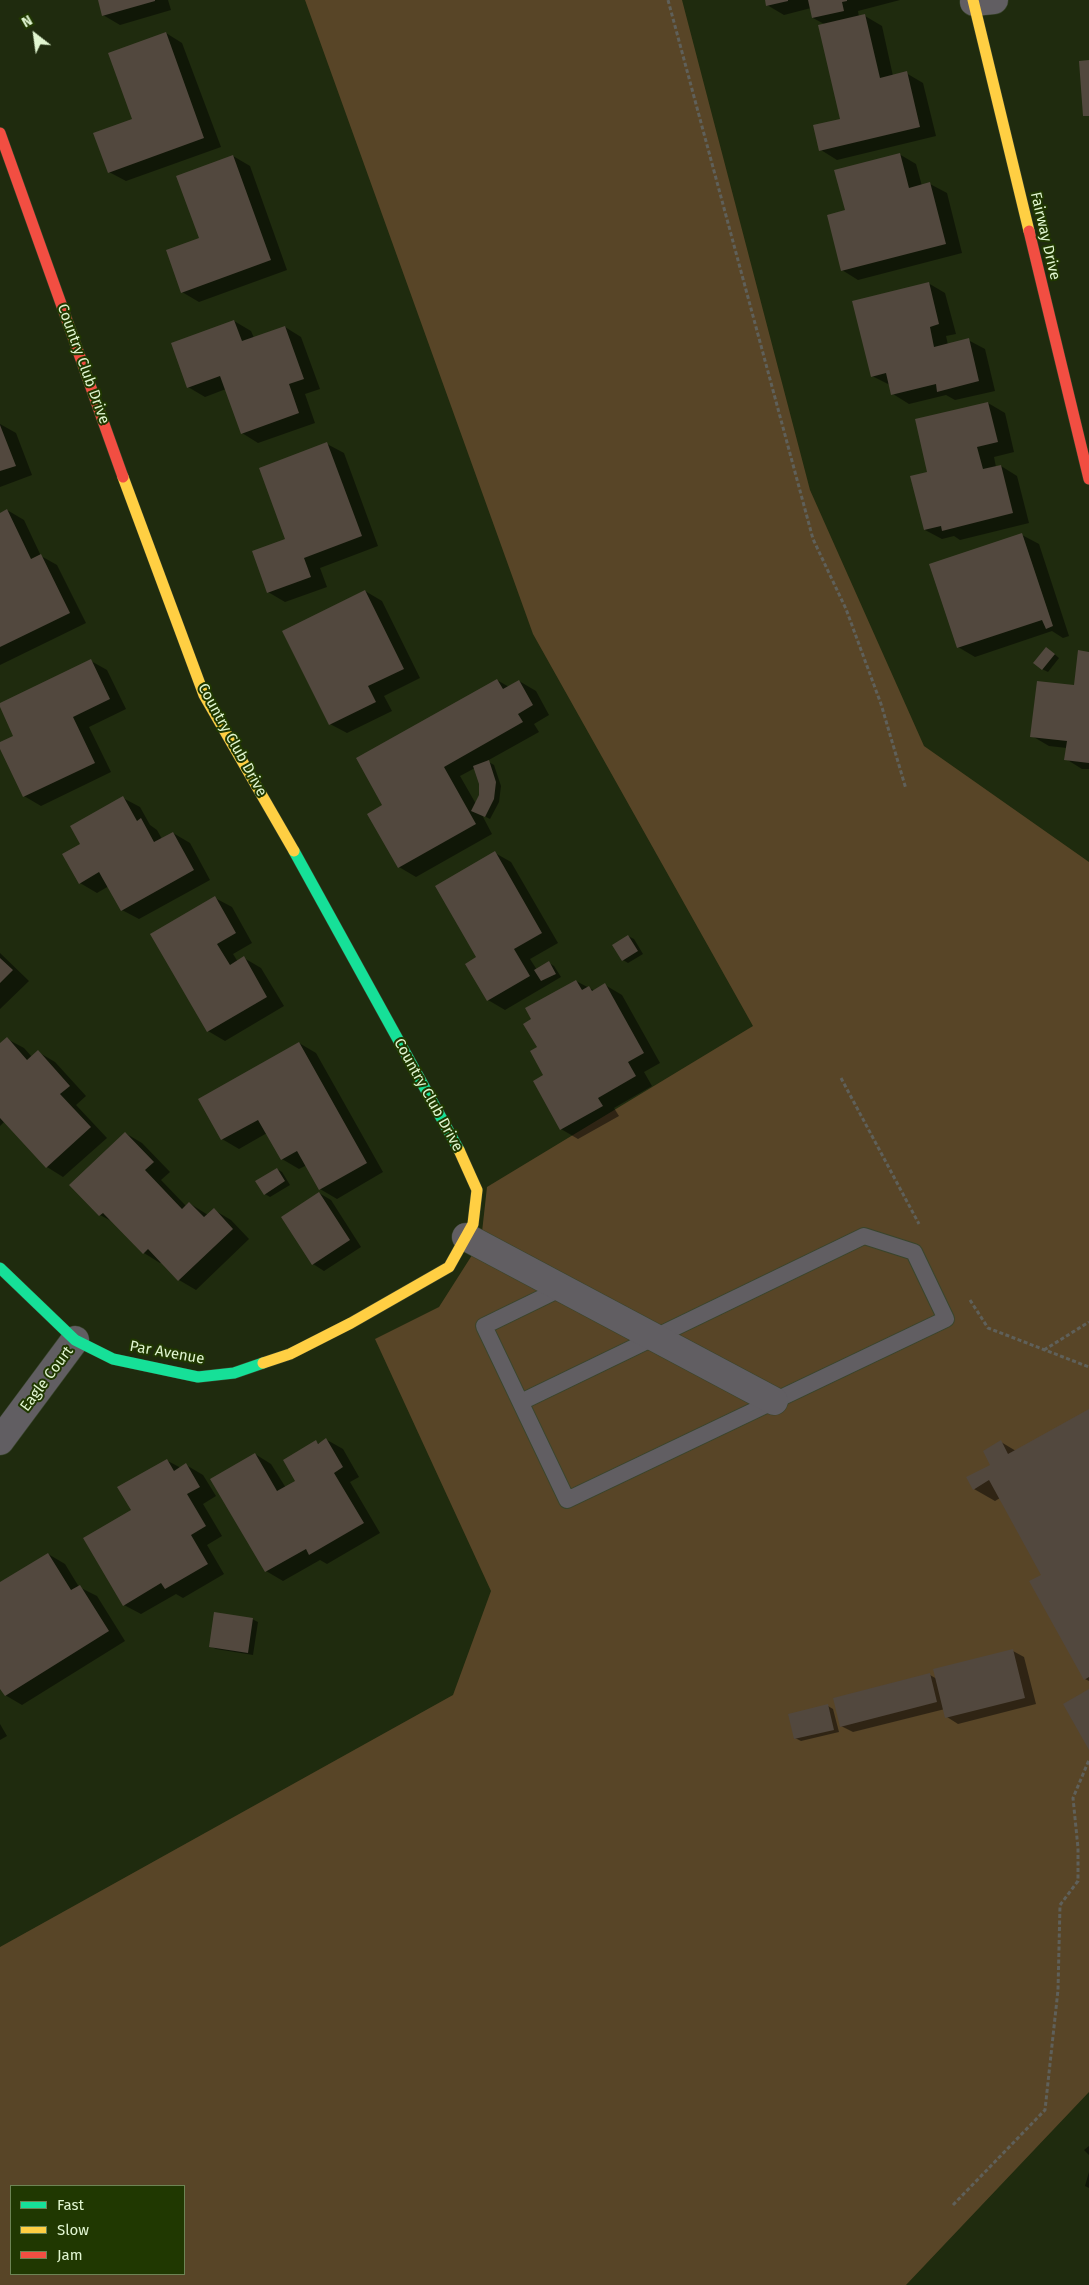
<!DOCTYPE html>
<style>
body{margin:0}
#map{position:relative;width:1089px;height:2285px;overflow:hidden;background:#1f2b0e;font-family:"Fira Sans",sans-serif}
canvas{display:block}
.legend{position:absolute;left:10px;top:2185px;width:175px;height:90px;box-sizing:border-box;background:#203801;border:1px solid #6d8454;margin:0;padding:6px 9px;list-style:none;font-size:15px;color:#e1f6d1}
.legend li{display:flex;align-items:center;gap:10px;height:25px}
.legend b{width:25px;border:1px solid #6d8454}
.north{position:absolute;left:10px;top:10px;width:50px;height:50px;-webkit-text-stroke:4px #203801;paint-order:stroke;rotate:330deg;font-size:14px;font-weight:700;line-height:20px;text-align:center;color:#e1f6d1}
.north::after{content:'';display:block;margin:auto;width:18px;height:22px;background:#e1f6d1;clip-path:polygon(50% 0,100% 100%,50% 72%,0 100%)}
</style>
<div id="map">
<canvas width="1089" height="2285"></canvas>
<ul class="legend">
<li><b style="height:6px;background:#16e098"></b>Fast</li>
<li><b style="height:6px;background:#ffcf43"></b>Slow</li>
<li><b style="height:6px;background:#f24e42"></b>Jam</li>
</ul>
<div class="north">N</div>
</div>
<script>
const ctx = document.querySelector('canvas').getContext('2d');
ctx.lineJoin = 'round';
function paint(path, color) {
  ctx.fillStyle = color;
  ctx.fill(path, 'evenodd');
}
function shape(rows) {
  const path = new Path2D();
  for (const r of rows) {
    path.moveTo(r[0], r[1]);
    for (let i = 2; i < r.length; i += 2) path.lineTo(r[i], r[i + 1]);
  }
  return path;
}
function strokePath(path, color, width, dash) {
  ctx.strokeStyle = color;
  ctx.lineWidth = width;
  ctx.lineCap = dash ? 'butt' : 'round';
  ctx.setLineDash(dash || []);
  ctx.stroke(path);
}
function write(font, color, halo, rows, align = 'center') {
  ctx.font = font + ' "Fira Sans",sans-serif';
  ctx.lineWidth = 4;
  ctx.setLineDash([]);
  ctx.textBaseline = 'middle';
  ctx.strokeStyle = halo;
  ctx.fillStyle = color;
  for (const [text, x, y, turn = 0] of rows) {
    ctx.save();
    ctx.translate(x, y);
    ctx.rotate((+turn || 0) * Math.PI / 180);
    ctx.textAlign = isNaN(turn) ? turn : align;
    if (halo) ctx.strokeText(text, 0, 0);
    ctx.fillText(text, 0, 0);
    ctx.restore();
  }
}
const green = shape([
 [305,0,682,0,810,490,924,746,1089,862,1089,2092,906,2285,0,2285,0,1947,453,1695,491,1591,375,1339,439,1307,481,1241,487,1187,753,1026,533,634],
 [11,2186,184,2186,184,2274,11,2274]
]);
const shadow = shape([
 [99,0,168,0,171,10,120,25,103,15],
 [766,0,900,0,858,11,859,17,865,16,882,26,893,76,906,73,923,83,936,136,837,160,821,150,842,120,826,25,813,18,811,8,784,15,767,5],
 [166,33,182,43,221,147,126,181,109,172,133,120],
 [899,154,916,164,922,186,930,184,947,193,962,253,858,280,842,270,846,211],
 [233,156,250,166,287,270,199,302,182,292],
 [928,283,945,293,956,334,946,336,948,345,968,340,985,349,995,391,955,400,946,395,909,404,893,394,890,385,872,376],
 [234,321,251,331,254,338,285,327,301,337,320,389,305,394,315,423,258,443,242,433,226,389,205,397,188,387],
 [988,403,1005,413,1014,452,994,457,996,467,1001,466,1017,476,1029,523,960,540,954,536,942,539,925,530,929,473],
 [0,424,16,433,32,475,0,487],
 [327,444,344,453,378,546,320,568,327,587,285,602,268,592,286,540],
 [7,510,24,520,41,556,57,565,86,623,0,665,0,514],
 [1022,535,1039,544,1069,636,1063,638,1052,631,975,657,958,647],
 [365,591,382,601,420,678,384,696,392,711,347,733,330,724],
 [1052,652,1059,658,1048,672,1042,669],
 [1089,653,1089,769,1082,769,1066,759,1067,748,1049,746,1032,736,1075,686],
 [91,661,107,670,126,709,89,727,111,772,41,806,24,796,0,746,0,743,15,736,0,704],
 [497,680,509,687,519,681,536,691,549,715,534,724,539,732,487,761,494,765,501,786,499,802,490,819,482,815,492,834,416,877,399,867,384,806],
 [475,768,481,784,480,795,476,804,460,776],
 [123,798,140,807,150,825,157,830,162,839,173,833,190,843,210,880,139,919,122,910,109,886,97,893,80,883],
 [495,853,511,862,558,943,530,959,537,970,549,963,554,966,561,977,505,1010,488,1000,478,957],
 [215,898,232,907,252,943,233,954,238,962,244,958,261,968,284,1006,225,1041,208,1031],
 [628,936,634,939,643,954,628,963,623,960],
 [0,953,29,981,0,1009],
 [576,981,595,991,605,985,622,995,660,1063,644,1072,652,1086,614,1108,619,1116,578,1139,561,1129,545,1076,533,1019],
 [7,1039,24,1048,32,1057,38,1052,55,1062,86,1096,76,1105,107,1138,63,1177,47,1167,5,1121,0,1126,0,1045],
 [299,1043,316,1053,383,1172,337,1199,320,1189,307,1165,299,1169,282,1159,267,1133,239,1149,222,1139],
 [125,1133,142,1143,170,1172,161,1180,186,1206,189,1203,208,1215,214,1210,231,1220,249,1239,196,1290,179,1280,162,1262,160,1263,144,1253,115,1223,100,1215],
 [277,1169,282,1172,290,1185,270,1197,265,1194],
 [319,1193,331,1200,361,1247,324,1271,313,1264],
 [1089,1411,1089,1681,1085,1679,1043,1576,1000,1498,995,1501,974,1489,992,1465,1001,1442,1016,1451],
 [327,1440,343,1449,359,1477,350,1482,380,1533,327,1564,320,1560,283,1581,266,1571,255,1454,271,1464,286,1488,297,1481,316,1442,320,1444],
 [166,1460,181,1468,186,1465,203,1475,216,1496,203,1504,222,1536,207,1545,224,1574,183,1598,176,1594,141,1614,124,1605,133,1511],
 [48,1554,65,1564,79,1587,97,1596,125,1641,22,1705,5,1695,0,1686,0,1584],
 [252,1619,258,1622,253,1655,216,1649,210,1646],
 [1013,1651,1024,1657,1036,1704,958,1724,947,1717,945,1709,853,1732,841,1726,930,1675,937,1679],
 [828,1706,833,1709,839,1732,801,1741,795,1738],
 [0,1724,7,1736,0,1740],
 [1089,2146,1089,2155,1084,2150],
 [1089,2172,1089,2188,1085,2186]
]);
const building = shape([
 [98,0,155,0,155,1,102,16],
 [765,0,788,0,788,1,766,6],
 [808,0,847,0,847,1,842,2,844,11,812,18],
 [865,14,880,78,907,71,920,127,819,151,813,125,840,119,818,25],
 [166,32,204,138,108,173,93,133,132,119,108,53],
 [1089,60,1089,116,1083,116,1079,61],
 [900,153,909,188,930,182,946,244,841,271,827,215,845,210,834,170],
 [233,155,271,260,181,293,166,250,199,238,176,176],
 [929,282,939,324,930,327,934,347,969,338,979,381,937,392,936,384,891,395,886,373,871,377,852,301],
 [234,320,242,341,285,326,304,379,289,384,299,413,241,434,220,376,187,388,171,343],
 [988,402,998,442,977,447,983,469,1001,465,1013,513,942,531,941,526,924,530,910,476,927,472,915,419],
 [0,425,16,466,0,471],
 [327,442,362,536,304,558,311,577,267,593,252,551,285,539,259,468],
 [7,509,31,559,41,554,70,613,0,647,0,513],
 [1022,533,1053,626,1046,629,1042,620,957,648,929,564],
 [365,590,404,669,368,686,376,702,329,725,282,631],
 [1046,647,1055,654,1042,670,1033,663],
 [1078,650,1089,652,1089,763,1064,760,1067,741,1030,737,1037,681,1074,685],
 [91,659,110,699,73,717,95,763,23,797,0,749,0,742,13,736,0,707,0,703],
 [497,679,503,689,519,680,533,705,518,714,523,722,444,767,476,824,398,868,367,814,382,805,356,758],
 [489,760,496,782,494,799,485,817,471,811,479,795,479,784,473,766],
 [123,796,137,821,141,818,154,842,173,832,194,870,121,911,99,872,79,884,62,854,80,844,70,826],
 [495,851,542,933,514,949,530,976,487,1001,465,964,476,957,435,886],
 [215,896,236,933,217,944,230,965,244,956,267,997,207,1032,150,934],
 [628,935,638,951,622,961,612,945],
 [0,958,13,970,0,983],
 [549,961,556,974,541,981,534,970],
 [576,980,582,990,589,986,592,991,605,983,644,1053,628,1062,636,1076,598,1098,603,1106,560,1130,533,1081,543,1075,530,1051,537,1047,523,1024,531,1019,525,1008],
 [7,1037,27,1060,38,1050,70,1086,60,1094,91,1127,46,1168,0,1118,0,1043],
 [299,1042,367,1163,319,1190,297,1151,281,1160,258,1120,221,1140,198,1099],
 [125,1132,154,1162,145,1170,182,1209,189,1202,204,1217,214,1208,233,1229,178,1281,148,1249,143,1254,103,1213,99,1216,69,1185],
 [277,1168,285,1181,264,1195,255,1181],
 [319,1192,350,1240,312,1265,281,1217],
 [1089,1409,1089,1677,1084,1680,1029,1581,1041,1575,989,1480,973,1490,966,1477,990,1465,983,1451,1001,1440,1008,1454],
 [326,1438,343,1467,334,1473,364,1523,309,1555,306,1549,265,1572,210,1479,255,1453,277,1491,295,1481,283,1460,316,1440,318,1444],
 [167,1459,174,1471,186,1463,200,1487,187,1494,206,1526,191,1535,208,1564,165,1589,161,1583,123,1606,83,1538,131,1510,117,1487],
 [48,1553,71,1590,80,1585,109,1631,5,1696,0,1689,0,1582],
 [214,1612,253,1618,248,1653,209,1647],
 [1013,1649,1025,1698,945,1718,933,1669],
 [930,1673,937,1702,840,1727,833,1698],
 [1089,1689,1089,1750,1063,1704],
 [828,1704,834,1730,794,1739,788,1714]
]);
const path = shape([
 [668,0,813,539,846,609,881,704,906,789],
 [841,1078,919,1224],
 [970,1300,988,1328,1089,1367],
 [1044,1350,1089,1322],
 [953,2205,1045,2110,1058,1990,1060,1905,1078,1881,1078,1848,1073,1798,1089,1760]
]);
const lane = shape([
 [521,1402,864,1236,914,1252,946,1319,567,1500,484,1326,562,1288]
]);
const street = shape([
 [974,2,994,0],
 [466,1237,774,1401],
 [0,1441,75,1340]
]);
const fast = shape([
 [294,851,459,1150],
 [0,1268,75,1340,113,1359,198,1377,234,1373,263,1363]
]);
const slow = shape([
 [973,0,1029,231],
 [123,477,204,695,294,851],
 [263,1363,290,1354,351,1323,449,1267,473,1224,477,1190,459,1150]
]);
const jam = shape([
 [0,133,123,477],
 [1029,231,1089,479]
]);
const streetNames = [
 ["Fairway Drive",1045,236,77],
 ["Country Club Drive",83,364,70],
 ["Country Club Drive",232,740,61],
 ["Country Club Drive",428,1095,61],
 ["Par Avenue",167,1353,10],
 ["Eagle Court",47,1379,-53]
];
paint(green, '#584527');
paint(shadow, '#0007');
paint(building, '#52483e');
strokePath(lane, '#39452c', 18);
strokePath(street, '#39452c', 29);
strokePath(fast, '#39452c', 12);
strokePath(slow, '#39452c', 12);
strokePath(jam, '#39452c', 12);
strokePath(path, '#5f605a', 3, [4, 2.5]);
strokePath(lane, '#615e62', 16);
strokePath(street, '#615e62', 28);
strokePath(fast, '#16e098', 11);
strokePath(slow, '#ffcf43', 11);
strokePath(jam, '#f24e42', 11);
write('15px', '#e1f6d1', '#203801', streetNames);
</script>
